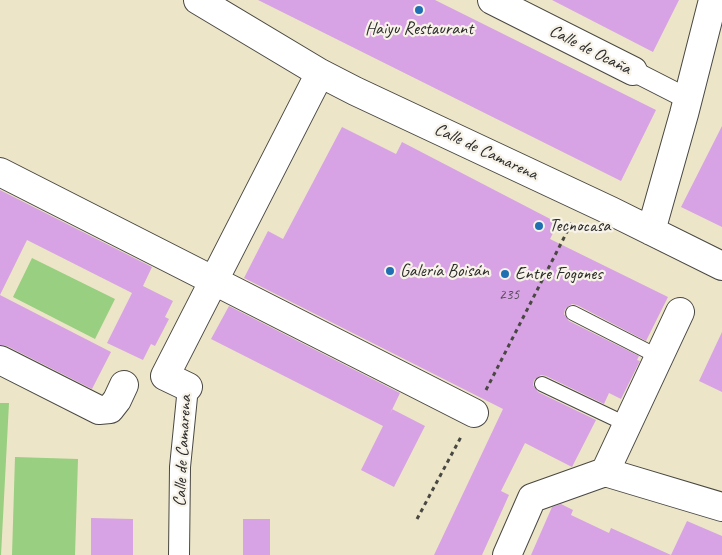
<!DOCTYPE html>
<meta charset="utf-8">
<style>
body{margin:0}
canvas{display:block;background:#ece5c7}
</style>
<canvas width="722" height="555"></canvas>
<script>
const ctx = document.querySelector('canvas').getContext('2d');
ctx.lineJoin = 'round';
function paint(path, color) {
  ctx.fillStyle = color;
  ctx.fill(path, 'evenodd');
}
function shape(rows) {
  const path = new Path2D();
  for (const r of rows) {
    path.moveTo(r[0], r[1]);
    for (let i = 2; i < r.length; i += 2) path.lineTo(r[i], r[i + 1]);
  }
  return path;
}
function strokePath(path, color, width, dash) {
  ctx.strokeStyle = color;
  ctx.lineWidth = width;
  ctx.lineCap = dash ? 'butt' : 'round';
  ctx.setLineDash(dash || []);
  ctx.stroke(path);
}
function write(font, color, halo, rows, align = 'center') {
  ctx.font = font + ' Caveat,sans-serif';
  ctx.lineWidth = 4.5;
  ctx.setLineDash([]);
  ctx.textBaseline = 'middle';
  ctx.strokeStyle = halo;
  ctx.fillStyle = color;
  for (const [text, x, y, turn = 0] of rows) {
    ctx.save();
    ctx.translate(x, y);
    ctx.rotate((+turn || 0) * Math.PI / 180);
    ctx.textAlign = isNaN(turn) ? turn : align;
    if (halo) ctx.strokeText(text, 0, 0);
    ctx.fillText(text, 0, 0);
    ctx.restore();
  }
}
const green = shape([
 [32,258,115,299,95,339,13,297],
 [0,403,9,403,1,555,0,555],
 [15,457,78,459,75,555,12,555]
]);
const building = shape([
 [258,0,435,0,656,110,621,181],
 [552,0,679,0,653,52],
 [722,126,722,227,681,207],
 [342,127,396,154,402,142,558,223,550,239,668,297,646,341,577,305,572,304,565,309,564,314,569,321,639,356,637,360,640,361,621,399,609,393,604,404,546,376,541,375,534,380,533,385,538,392,596,420,572,467,525,443,501,491,509,495,482,555,434,555,503,409,244,278,268,231,283,239],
 [0,190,152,267,143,286,173,301,165,317,169,319,155,346,151,344,143,360,107,343,132,293,27,240,0,295],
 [0,295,111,352,92,389,7,346,0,345],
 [229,306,400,393,390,414,392,409,425,426,394,487,361,470,383,426,211,339],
 [722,332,722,392,699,381],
 [561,504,573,510,571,515,609,533,611,528,671,555,687,521,722,536,722,555,531,555,552,507],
 [91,518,133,519,133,555,91,555],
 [243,519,270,519,270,555,243,555]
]);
const path = shape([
 [486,390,572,222],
 [417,519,462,435]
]);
const service = shape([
 [573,313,659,357],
 [542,384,628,425]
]);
const pedestrian = shape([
 [633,71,688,99],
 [179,555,180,467,188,387]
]);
const minor = shape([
 [198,0,320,73,355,91,611,211,722,266],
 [492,0,633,71],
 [0,172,474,413],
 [651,231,684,114,713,0],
 [0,360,99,410,110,409,117,400,124,385],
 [188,387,165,376,320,73],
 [605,472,722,507],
 [507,555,532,498,605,472,680,312]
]);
const markers = [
 [419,10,5,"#1f6fb2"],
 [539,226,5,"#1f6fb2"],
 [390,271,5,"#1f6fb2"],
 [505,274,5,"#1f6fb2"]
];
const numberNames = [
 ["235",509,295]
];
const poiNames = [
 ["Haiyu Restaurant",419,29,"center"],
 ["Tecnocasa",549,226],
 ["Galería Boisán",400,271],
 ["Entre Fogones",515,274]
];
const streetNames = [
 ["Calle de Ocaña",590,50,27],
 ["Calle de Camarena",486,152,25],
 ["Calle de Camarena",183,451,-87]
];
paint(green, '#99cf80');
paint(building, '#d8a3e4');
strokePath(service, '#484742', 16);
strokePath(pedestrian, '#484742', 22);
strokePath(minor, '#484742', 30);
strokePath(path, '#484742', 3, [4, 4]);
strokePath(service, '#fff', 14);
strokePath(pedestrian, '#fff', 20);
strokePath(minor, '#fff', 28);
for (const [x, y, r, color] of markers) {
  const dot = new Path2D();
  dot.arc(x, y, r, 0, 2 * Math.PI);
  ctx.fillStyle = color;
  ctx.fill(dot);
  strokePath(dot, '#f7f3e8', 2);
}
write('15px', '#564959', null, numberNames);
write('18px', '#2b2b2b', '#f7f3e8', poiNames, 'left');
write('18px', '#2b2b2b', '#f7f3e8', streetNames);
</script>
